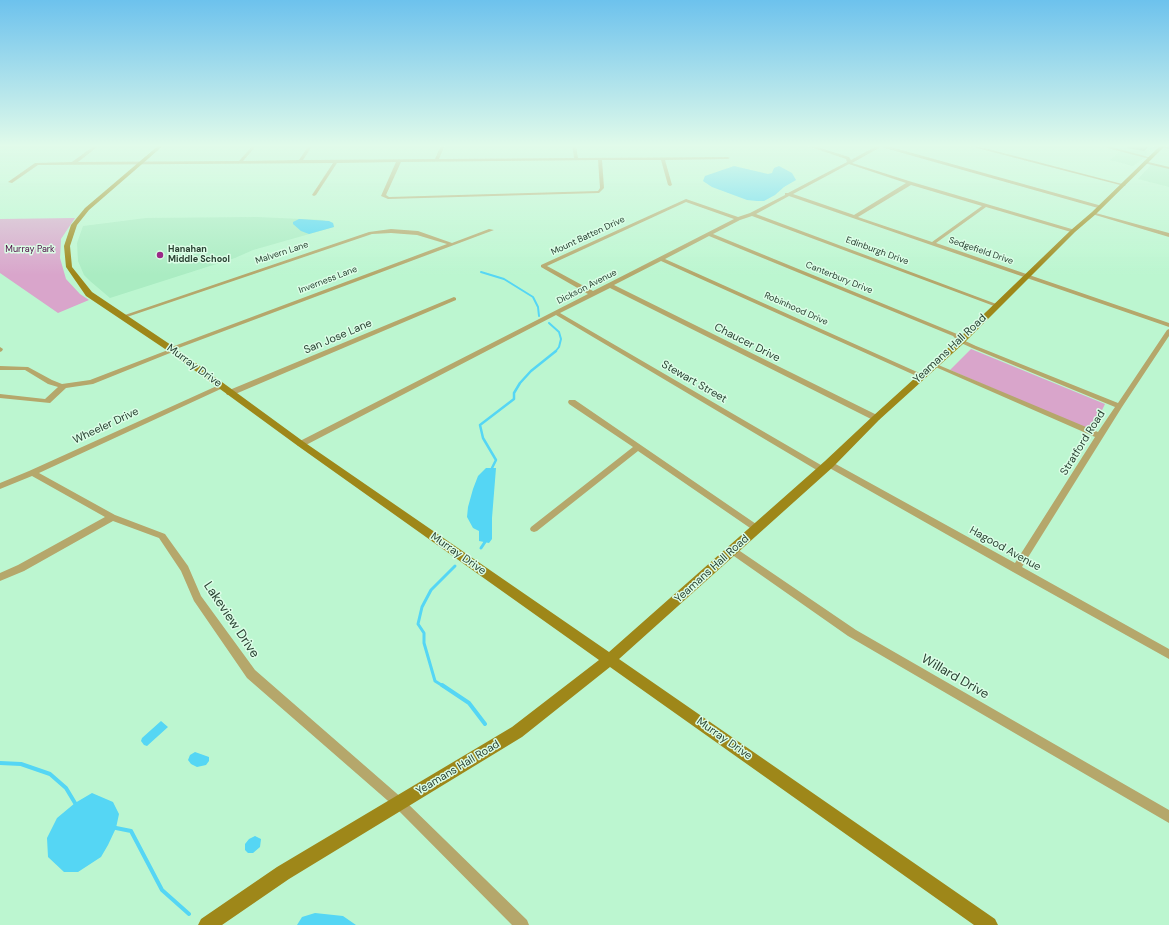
<!DOCTYPE html>
<style>
body{margin:0}
canvas{display:block;background:#bcf6d0}
</style>
<canvas width="1169" height="925"></canvas>
<script>
const ctx = document.querySelector('canvas').getContext('2d');
ctx.lineJoin = 'round';
function paint(path, color) {
  ctx.fillStyle = color;
  ctx.fill(path, 'evenodd');
}
function shape(rows) {
  const path = new Path2D();
  for (const r of rows) {
    path.moveTo(r[0], r[1]);
    for (let i = 2; i < r.length; i += 2) path.lineTo(r[i], r[i + 1]);
  }
  return path;
}
function strokePath(path, color, width, dash) {
  ctx.strokeStyle = color;
  ctx.lineWidth = width;
  ctx.lineCap = dash ? 'butt' : 'round';
  ctx.setLineDash(dash || []);
  ctx.stroke(path);
}
function write(font, color, halo, rows, align = 'center') {
  ctx.font = font + ' "DM Sans",sans-serif';
  ctx.lineWidth = 3;
  ctx.setLineDash([]);
  ctx.textBaseline = 'middle';
  ctx.strokeStyle = halo;
  ctx.fillStyle = color;
  for (const [text, x, y, turn = 0] of rows) {
    ctx.save();
    ctx.translate(x, y);
    ctx.rotate((+turn || 0) * Math.PI / 180);
    ctx.textAlign = isNaN(turn) ? turn : align;
    if (halo) ctx.strokeText(text, 0, 0);
    ctx.fillText(text, 0, 0);
    ctx.restore();
  }
}
const built = shape([
 [1109,145,1158,145,1154,146,1146,153,1147,155,1144,158,1133,166,1110,160,1120,151,1107,147],
 [1150,163,1169,167,1169,187,1138,179,1150,166],
 [257,217,322,220,333,223,334,227,253,250,235,258,110,298,90,281,84,275,78,261,77,243,83,226,146,218]
]);
const green = shape([
 [75,218,61,239,60,258,66,279,80,294,89,300,58,313,0,273,0,219],
 [971,349,1105,404,1092,431,950,370]
]);
const water = shape([
 [734,166,768,174,772,173,774,168,779,166,792,173,796,180,784,187,775,195,764,201,757,201,747,200,712,187,703,181,705,176],
 [299,219,329,221,333,223,334,227,309,234,301,231,293,224,293,222],
 [486,468,496,468,492,518,492,539,489,543,479,541,479,531,473,528,467,517,468,507,473,489,478,476],
 [161,721,168,727,147,746,144,745,141,741,142,738],
 [195,752,209,757,209,761,206,765,197,767,191,764,188,760,190,755],
 [92,793,113,802,119,814,116,828,108,845,101,857,78,872,64,872,48,857,47,838,57,818,75,803],
 [255,836,261,839,260,847,253,853,248,853,245,850,245,844,249,839],
 [315,913,343,916,356,925,297,925,302,917]
]);
const streamFar3 = shape([
 [481,272,504,279,533,297,538,307,539,316],
 [549,323,559,332,561,339,559,347,555,352]
]);
const streamFar2 = shape([
 [492,468,496,460,483,438,480,425,514,399,514,393,520,383,531,371,556,351]
]);
const streamFar1 = shape([
 [481,548,485,542],
 [443,686,435,681,424,643,424,633,418,624,422,607,431,590,455,566]
]);
const stream = shape([
 [442,685,469,703,485,724],
 [0,763,21,764,50,774,66,788,75,803],
 [116,828,131,831,162,890,189,914]
]);
const street = shape([
 [95,145,100,145,78,162,239,161,253,145,257,145,243,161,299,160,309,145,313,145,303,160,435,159,441,145,445,145,439,159,574,158,572,145,576,145,578,158,728,157,730,158,728,159,665,160,672,185,670,186,668,185,661,160,602,160,604,188,599,193,388,199,381,196,396,162,337,163,316,195,314,196,312,195,333,163,38,165,12,183,8,182,35,163,72,162,95,145],
 [598,160,600,188,598,191,389,197,386,195,401,162,598,160],
 [804,145,811,145,849,157,851,160,878,145,884,145,1102,206,1102,208,1098,208,881,147,852,163,912,182,1075,230,1075,232,1071,232,986,207,936,243,1169,323,1169,327,789,196,756,214,999,305,998,306,994,306,752,216,740,220,713,234,957,334,963,340,976,346,1118,403,1167,330,1169,329,1169,336,1122,407,1022,567,1169,649,1169,659,1013,572,826,466,825,464,826,462,832,462,1015,563,1095,437,931,365,934,363,936,364,1098,432,1115,407,972,348,959,342,953,336,709,236,665,259,926,376,923,378,921,378,661,261,614,285,879,416,880,418,879,420,873,420,610,288,560,313,826,468,827,470,826,472,820,472,556,315,304,446,298,446,297,444,298,442,588,294,541,267,541,265,686,199,738,217,750,213,785,195,785,193,788,193,847,162,846,159,804,145],
 [849,164,906,183,854,215,793,194,849,164],
 [911,185,982,206,932,242,858,217,911,185],
 [686,202,734,219,593,291,547,266,686,202],
 [965,145,973,145,1126,185,1124,186,965,145],
 [1096,145,1104,145,1152,158,1150,159,1096,145],
 [1161,145,1169,147,1169,149,1162,147,1161,145],
 [1144,161,1169,167,1169,169,1144,163,1144,161],
 [1092,212,1169,233,1169,237,1092,214,1092,212],
 [391,229,418,231,452,243,489,229,494,230,176,349,175,351,93,384,66,388,50,403,0,398,0,394,45,399,58,387,48,384,25,370,0,370,0,366,28,367,52,380,62,384,90,380,168,350,169,348,447,244,417,235,391,233,372,234,124,318,120,318,119,317,369,232,391,229],
 [454,297,456,298,456,300,233,395,227,395,226,393,227,391,454,297],
 [0,347,3,349,2,351,0,352,0,347],
 [219,385,221,385,225,387,39,473,115,515,165,534,188,566,201,596,255,670,403,799,527,920,529,925,512,925,395,807,247,678,194,601,181,571,159,538,113,521,24,571,0,581,0,573,18,565,105,517,32,476,0,489,0,483,29,471,219,385],
 [569,400,575,400,759,526,760,528,759,530,756,531,753,530,638,451,537,531,534,532,531,531,530,529,531,527,633,447,569,404,568,402,569,400],
 [734,547,856,630,1169,810,1169,823,848,636,731,554,729,551,731,548,734,547]
]);
const secondary = shape([
 [159,145,164,145,89,210,77,225,70,246,72,267,92,292,174,347,304,442,609,652,825,461,873,416,958,339,1071,230,1092,212,1161,145,1166,145,1096,214,1075,232,964,343,879,420,833,467,619,659,995,919,998,925,974,925,610,667,522,737,289,879,222,925,198,925,201,919,277,867,512,727,599,660,298,446,168,351,86,296,66,267,64,246,71,225,85,208,159,145]
]);
const wall = shape([
 [1128,145,1150,145,1144,151,1127,148]
]);
const shadedWall = shape([
 [1147,145,1150,145,1144,151]
]);
const markers = [
 [160,255,4,"#9b2987"]
];
const farStreetnames = [
 ["Mount Batten Drive",588,236,-25],
 ["Edinburgh Drive",877,251,20],
 ["Sedgefield Drive",981,251,19],
 ["Malvern Lane",282,253,-18],
 ["Canterbury Drive",839,278,22],
 ["Inverness Lane",328,280,-21],
 ["Dickson Avenue",587,287,-27],
 ["Robinhood Drive",796,309,24]
];
const farParknames = [
 ["Murray Park",30,250]
];
const farPoinames = [
 ["Hanahan",168,250],
 ["Middle School",168,260]
];
const streetNames = [
 ["San Jose Lane",338,337,-23],
 ["Chaucer Drive",747,343,27],
 ["Yeamans Hall Road",950,349,-43],
 ["Murray Drive",194,366,36],
 ["Stewart Street",694,382,30],
 ["Wheeler Drive",106,426,-25],
 ["Stratford Road",1083,443,-58],
 ["Hagood Avenue",1005,549,29],
 ["Murray Drive",458,554,35],
 ["Yeamans Hall Road",712,569,-42],
 ["Murray Drive",724,739,35],
 ["Yeamans Hall Road",458,768,-31]
];
const nearStreetnames = [
 ["Lakeview Drive",231,620,56],
 ["Willard Drive",955,677,30]
];
paint(built, '#aaecc2');
paint(green, '#d9a5cb');
paint(water, '#55d6f4');
strokePath(streamFar3, '#55d6f4', 2);
strokePath(streamFar2, '#55d6f4', 2.5);
strokePath(streamFar1, '#55d6f4', 3);
strokePath(stream, '#55d6f4', 4);
paint(street, '#b5a76b');
paint(secondary, '#9e8719');
paint(wall, '#86a479');
paint(shadedWall, '#6d8663');
const sky = ctx.createLinearGradient(0, 0, 0, 275);
sky.addColorStop(0, '#6dc2ed');
sky.addColorStop(0.53, '#e1fbea');
sky.addColorStop(1, '#e1fbea00');
ctx.fillStyle = sky;
ctx.fillRect(0, 0, 1169, 275);
for (const [x, y, r, color] of markers) {
  const dot = new Path2D();
  dot.arc(x, y, r, 0, 2 * Math.PI);
  ctx.fillStyle = color;
  ctx.fill(dot);
  strokePath(dot, '#dbfde6', 1.5);
}
write('9px', '#2a4233', '#dbfde6', farStreetnames);
write('9px', '#4d0842', '#dbfde6', farParknames);
write('bold 9px', '#2a4233', '#dbfde6', farPoinames, 'left');
write('11px', '#2a4233', '#dbfde6', streetNames);
write('13px', '#2a4233', '#dbfde6', nearStreetnames);
</script>
